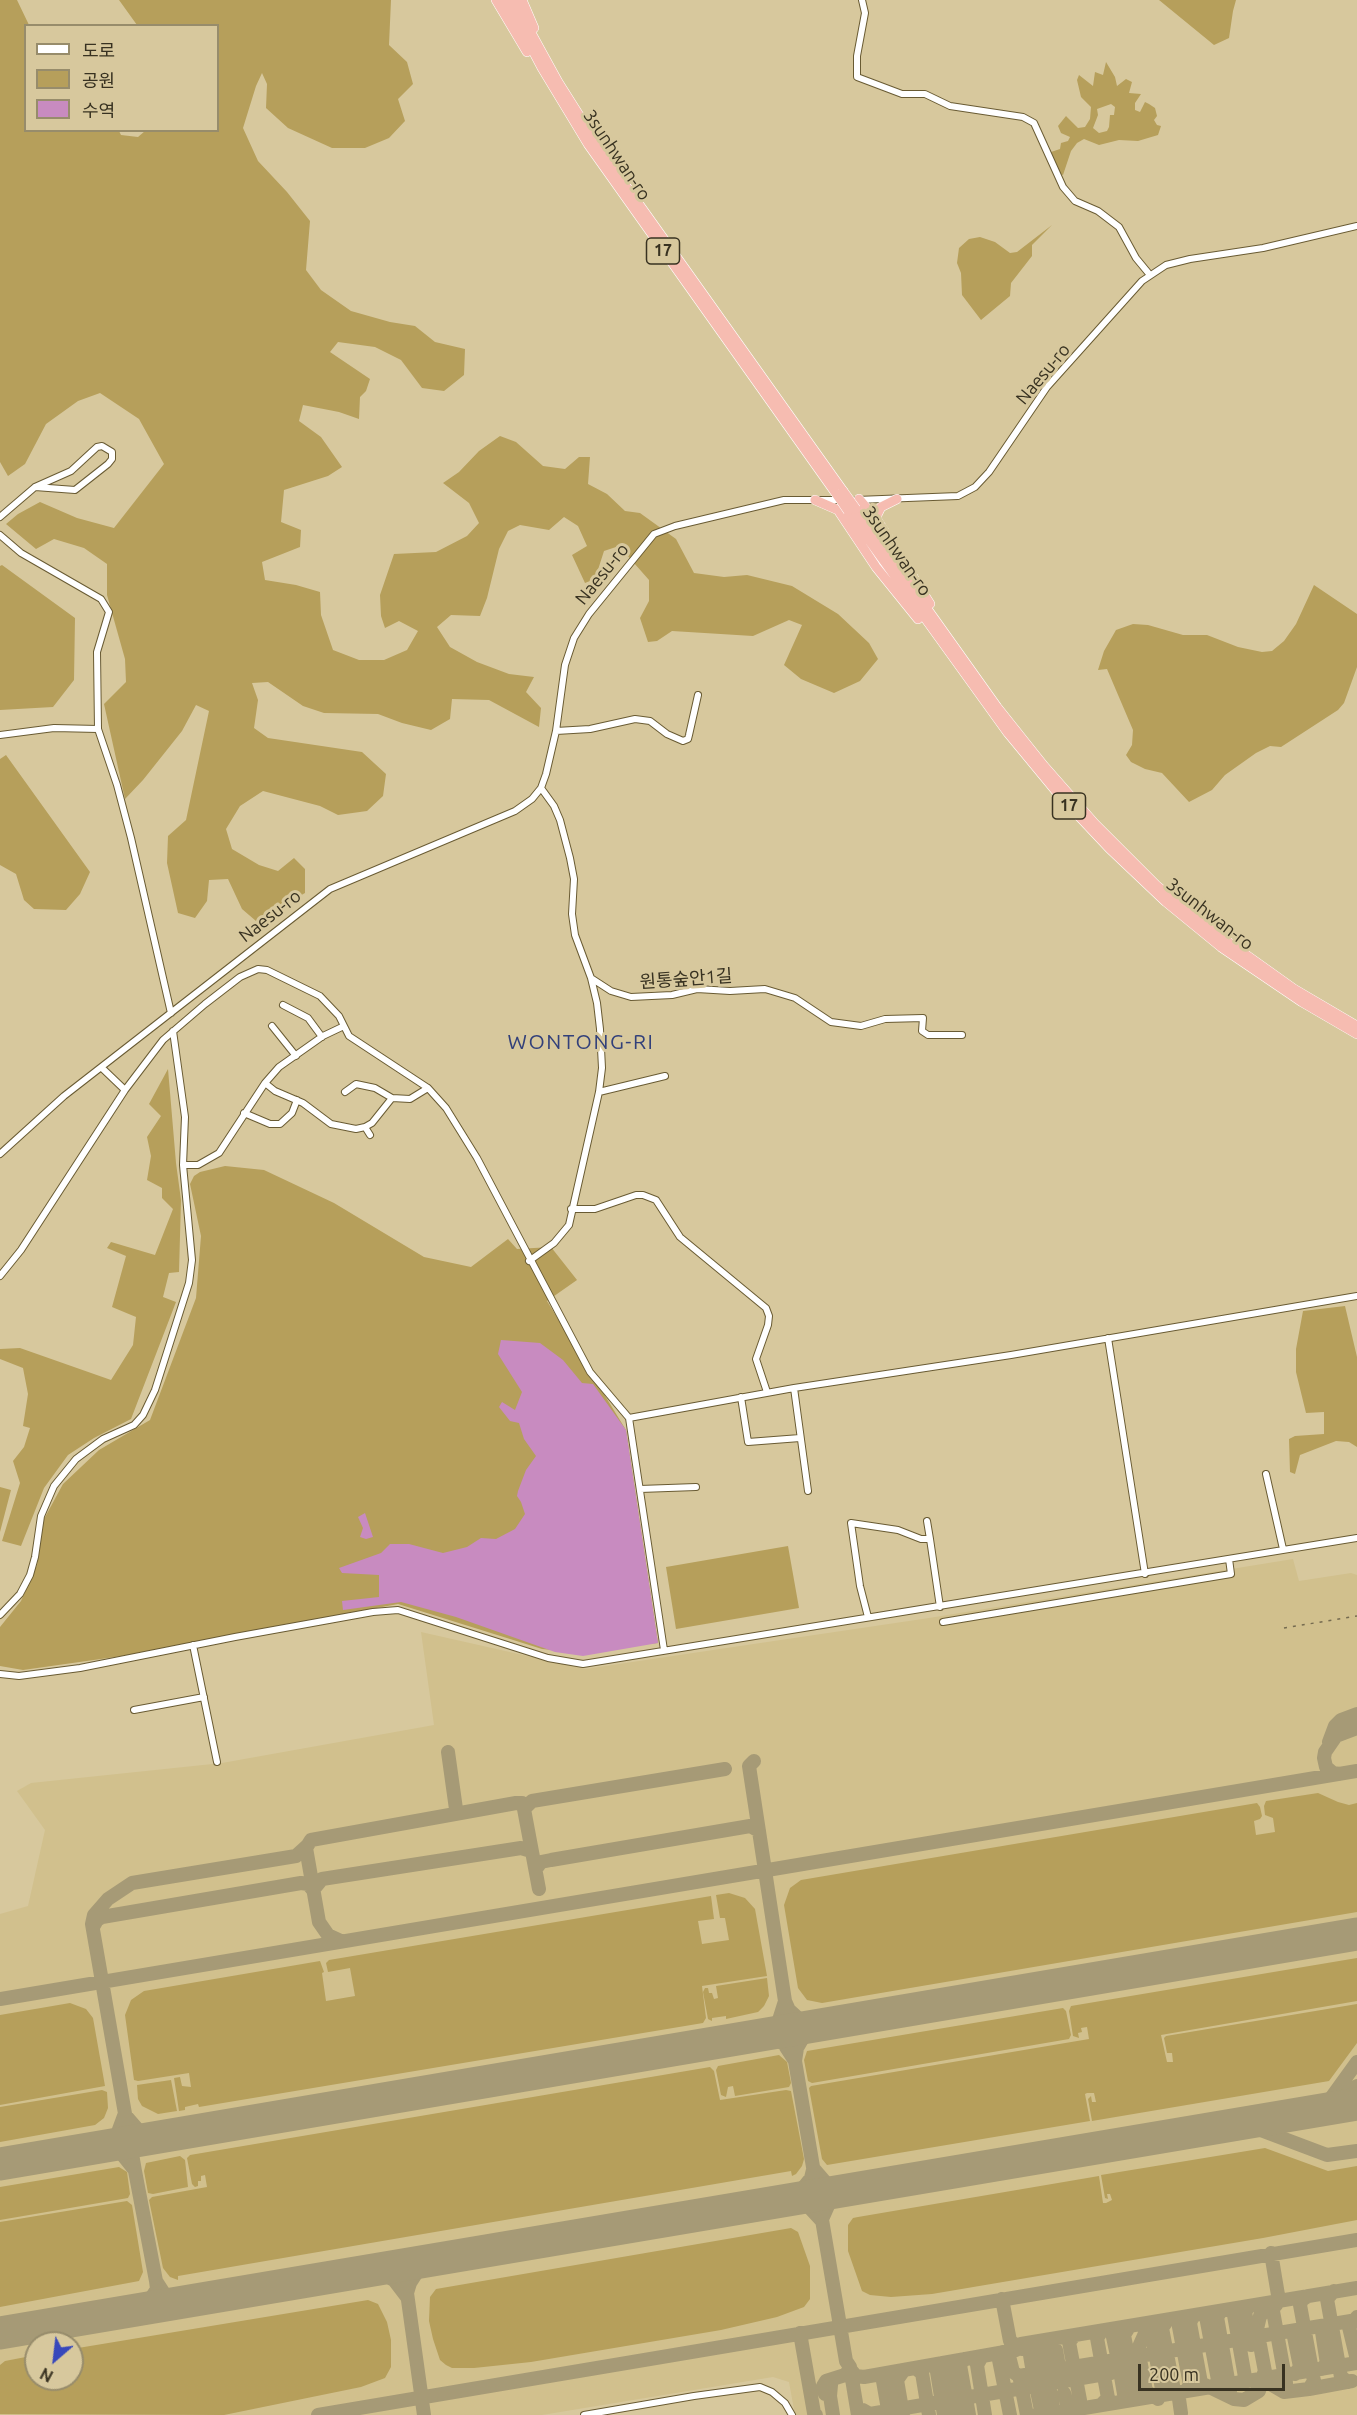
<!DOCTYPE html>
<meta charset="utf-8">
<style>
body{margin:0}
#map{position:relative;width:1357px;height:2415px;overflow:hidden;background:#d7c89d;font-family:Ubuntu,"Noto Sans KR",sans-serif}
canvas{display:block}
.legend{position:absolute;left:24px;top:24px;width:195px;height:108px;box-sizing:border-box;background:#d7c89d;border:2px solid #978c6b;margin:0;padding:8px 10px;list-style:none;font-size:18px;color:#383221}
.legend li{display:flex;align-items:center;gap:12px;height:30px}
.legend b{width:30px;border:2px solid #978c6b}
.north{position:absolute;left:24px;top:2331px;width:60px;height:60px;box-sizing:border-box;background:#d7c89d;border:2px solid #978c6b;border-radius:50%;rotate:208deg;font-size:16px;font-weight:700;line-height:24px;text-align:center;color:#383221}
.north::after{content:'';display:block;margin:auto;width:21px;height:27px;background:#3748bb;clip-path:polygon(50% 0,100% 100%,50% 72%,0 100%)}
.scale{position:absolute;left:1138px;top:2364px;width:147px;height:27px;box-sizing:border-box;border:3px solid #383221;border-top:0;padding-left:8px;font-size:18px;line-height:21px;white-space:nowrap;color:#383221;-webkit-text-stroke:4px #d7c89d;paint-order:stroke}
</style>
<div id="map">
<canvas width="1357" height="2415"></canvas>
<ul class="legend">
<li><b style="height:8px;background:#fff"></b>도로</li>
<li><b style="height:16px;background:#b69f5b"></b>공원</li>
<li><b style="height:16px;background:#c88bc0"></b>수역</li>
</ul>
<div class="north">N</div>
<div class="scale">200 m</div>
</div>
<script>
const ctx = document.querySelector('canvas').getContext('2d');
ctx.lineJoin = 'round';
function paint(path, color) {
  ctx.fillStyle = color;
  ctx.fill(path, 'evenodd');
}
function shape(rows) {
  const path = new Path2D();
  for (const r of rows) {
    path.moveTo(r[0], r[1]);
    for (let i = 2; i < r.length; i += 2) path.lineTo(r[i], r[i + 1]);
  }
  return path;
}
function strokePath(path, color, width, dash) {
  ctx.strokeStyle = color;
  ctx.lineWidth = width;
  ctx.lineCap = dash ? 'butt' : 'round';
  ctx.setLineDash(dash || []);
  ctx.stroke(path);
}
function write(font, color, halo, rows, align = 'center') {
  ctx.font = font + ' Ubuntu,"Noto Sans KR",sans-serif';
  ctx.lineWidth = 6;
  ctx.setLineDash([]);
  ctx.textBaseline = 'middle';
  ctx.strokeStyle = halo;
  ctx.fillStyle = color;
  for (const [text, x, y, turn = 0] of rows) {
    ctx.save();
    ctx.translate(x, y);
    ctx.rotate((+turn || 0) * Math.PI / 180);
    ctx.textAlign = isNaN(turn) ? turn : align;
    if (halo) ctx.strokeText(text, 0, 0);
    ctx.fillText(text, 0, 0);
    ctx.restore();
  }
}
const built = shape([
 [1293,1559,1299,1581,1351,1573,1357,1575,1357,2415,795,2415,789,2382,773,2377,542,2415,0,2415,0,1914,28,1906,45,1830,17,1791,31,1783,222,1763,434,1725,421,1632,585,1669,929,1618],
 [36,2343,72,2343,72,2379,36,2379]
]);
const green = shape([
 [0,0,17,0,29,25,26,26,26,130,119,131,121,135,138,137,145,131,218,130,218,26,137,25,119,0,391,0,389,45,407,62,413,84,398,99,405,121,389,138,365,148,332,148,288,128,266,108,267,84,262,73,256,86,243,128,258,161,287,192,310,221,306,270,321,290,351,311,390,322,415,326,435,342,465,349,464,375,444,391,422,388,401,360,375,347,338,342,330,352,370,379,366,391,360,397,359,419,339,412,303,405,299,421,321,437,342,467,328,476,284,490,281,522,301,530,300,547,262,562,265,580,296,585,320,592,321,615,333,650,359,660,384,660,407,650,418,631,399,621,385,628,381,616,380,595,394,554,436,552,467,536,479,523,469,503,443,483,459,472,479,451,500,436,516,442,543,466,565,469,579,457,590,457,588,484,607,494,625,511,640,513,676,539,694,573,724,577,747,575,792,586,838,614,869,643,878,659,860,681,834,693,801,679,784,665,802,625,789,620,753,636,672,631,657,641,648,642,640,618,649,601,649,580,619,546,604,551,595,579,585,583,572,555,587,546,578,526,564,517,549,530,520,525,508,531,499,549,487,598,480,616,451,615,437,627,450,647,477,662,509,674,534,677,526,692,541,708,539,727,489,700,452,699,450,719,431,730,402,723,378,714,324,713,303,706,268,682,252,683,258,700,254,728,268,738,362,752,386,774,383,796,367,811,338,815,320,806,263,791,240,806,226,829,232,849,259,865,278,871,294,858,305,869,305,893,256,921,242,909,228,879,209,880,207,901,195,918,178,913,167,863,168,836,186,820,209,711,196,705,182,731,143,780,125,799,104,704,126,682,125,659,107,595,107,564,84,548,54,539,36,549,6,524,18,514,40,502,77,518,114,528,164,464,139,419,100,393,78,401,46,424,25,464,8,476,0,462],
 [1159,0,1236,0,1233,11,1229,38,1214,45],
 [1106,62,1115,77,1117,86,1126,79,1132,82,1129,93,1141,94,1135,103,1135,110,1140,112,1145,102,1149,104,1155,108,1157,116,1154,120,1157,125,1161,126,1158,135,1138,141,1119,140,1099,145,1084,139,1077,143,1071,151,1063,175,1060,174,1051,152,1060,149,1061,143,1068,141,1070,137,1061,133,1058,126,1066,116,1078,128,1085,127,1090,119,1091,107,1081,97,1077,80,1079,75,1093,86,1095,72,1103,75],
 [1111,104,1115,107,1114,115,1110,115,1109,127,1107,131,1099,133,1093,128,1098,115,1097,109],
 [1052,225,1032,245,1032,256,1011,283,1010,296,981,320,962,295,961,273,957,263,959,248,969,239,980,237,995,242,1010,253,1017,252],
 [2,565,75,618,74,680,53,707,0,710,0,566],
 [1314,585,1357,614,1357,667,1344,703,1338,710,1281,747,1270,746,1256,753,1225,775,1212,790,1189,802,1162,773,1145,769,1131,762,1126,755,1132,745,1133,730,1107,669,1098,670,1104,651,1116,630,1133,624,1148,625,1183,635,1207,635,1238,647,1262,652,1272,651,1284,641,1296,624],
 [6,755,90,872,80,894,66,910,34,909,24,900,16,874,0,865,0,759],
 [168,1069,176,1163,181,1200,179,1272,169,1273,163,1297,176,1302,131,1419,94,1438,68,1455,44,1488,21,1546,2,1541,20,1483,13,1461,24,1447,30,1428,23,1426,28,1394,23,1368,0,1359,0,1349,20,1348,111,1380,133,1345,136,1317,112,1307,126,1256,107,1248,111,1242,155,1255,173,1209,162,1198,162,1188,147,1180,151,1156,147,1137,161,1116,149,1104],
 [225,1166,264,1170,334,1203,424,1257,471,1267,508,1239,517,1249,551,1247,577,1280,547,1301,626,1430,658,1643,573,1652,542,1649,398,1604,122,1656,23,1670,0,1666,0,1627,21,1601,37,1565,44,1519,63,1484,99,1450,150,1420,196,1298,201,1236,190,1184,194,1176,200,1172],
 [1345,1306,1357,1357,1357,1447,1349,1442,1336,1441,1300,1455,1295,1474,1290,1472,1289,1439,1295,1436,1324,1434,1324,1412,1306,1413,1296,1372,1296,1349,1303,1311],
 [0,1487,11,1490,0,1532],
 [788,1546,799,1608,676,1629,666,1567],
 [1318,1793,1338,1802,1349,1805,1357,1803,1357,1912,822,2003,807,2000,798,1988,784,1905,790,1888,801,1880,1257,1803,1260,1807,1262,1816,1260,1819,1254,1821,1256,1835,1275,1832,1273,1818,1265,1815,1264,1806,1266,1801],
 [729,1893,745,1898,755,1909,767,1976,702,1986,706,2018,703,2023,199,2107,198,2104,185,2107,185,2110,179,2111,174,2078,180,2077,182,2086,191,2087,189,2073,138,2081,134,2080,125,2015,131,2000,144,1991,320,1961,324,1972,322,1973,326,2001,355,1996,350,1968,328,1972,326,1963,329,1960,711,1896,714,1919,698,1921,702,1944,729,1940,725,1918,720,1918,716,1895],
 [1357,1958,1357,2001,1161,2035,1167,2062,1173,2062,1172,2053,1167,2053,1164,2038,1166,2036,1357,2004,1357,2043,1329,2081,1092,2121,1088,2099,1091,2096,1092,2102,1096,2102,1094,2093,1087,2093,1085,2094,1090,2121,827,2165,822,2159,809,2088,811,2086,1089,2039,1087,2027,1081,2028,1082,2032,1078,2033,1079,2038,1073,2036,1069,2011,1071,2006],
 [767,1978,769,1996,764,2006,758,2012,726,2019,726,2016,712,2018,712,2021,708,2019,703,1992,705,1988,708,1988,709,1993,712,1993,714,1999,718,1998,716,1986],
 [70,2003,86,2009,93,2018,105,2086,0,2105,0,2015],
 [1063,2008,1066,2011,1071,2035,1069,2039,812,2083,808,2081,804,2060,807,2051],
 [779,2055,787,2062,791,2083,789,2087,735,2096,733,2086,728,2087,726,2097,721,2095,716,2070,718,2066],
 [710,2067,714,2071,720,2100,786,2090,791,2091,804,2159,802,2166,796,2174,792,2176,791,2171,178,2276,178,2280,170,2277,163,2268,149,2200,152,2197,207,2187,205,2175,201,2176,201,2181,198,2181,198,2186,195,2187,192,2184,187,2158,190,2155],
 [171,2080,177,2111,158,2114,142,2106,138,2099,137,2085],
 [102,2090,107,2092,108,2108,104,2118,95,2125,0,2142,0,2107],
 [1265,2148,1328,2171,1357,2166,1357,2220,1263,2238,932,2294,891,2297,870,2295,862,2291,848,2251,848,2225,853,2218,858,2217,1099,2176,1103,2203,1106,2203,1112,2200,1110,2194,1107,2194,1108,2199,1105,2198,1101,2175],
 [180,2156,185,2160,188,2187,153,2194,148,2193,144,2171,146,2163],
 [119,2167,127,2172,130,2194,128,2198,0,2220,0,2187],
 [127,2201,132,2205,143,2272,139,2281,0,2307,0,2222],
 [791,2228,798,2232,810,2266,810,2299,804,2307,777,2317,721,2330,531,2362,474,2368,452,2368,446,2365,440,2360,433,2339,429,2321,430,2297,436,2289],
 [368,2300,378,2304,387,2322,391,2340,391,2367,385,2378,361,2387,224,2415,0,2414,0,2365,5,2361,36,2355,36,2379,72,2379,72,2349]
]);
const water = shape([
 [501,1340,540,1343,563,1360,582,1383,593,1384,626,1430,658,1643,583,1656,555,1652,456,1617,401,1602,343,1610,342,1601,379,1597,379,1575,342,1573,339,1568,381,1553,390,1544,409,1544,443,1553,467,1547,481,1538,496,1539,515,1529,525,1514,521,1502,517,1496,518,1491,526,1470,536,1456,524,1439,519,1423,510,1421,499,1407,502,1402,515,1410,522,1392,498,1354],
 [365,1513,373,1537,366,1539,360,1537,363,1528,358,1517]
]);
const taxiway = shape([
 [1329,1742,1335,1726,1341,1720,1357,1714],
 [448,1752,456,1809,460,1813],
 [754,1761,749,1766,785,2001,779,2020,770,2031,762,2035],
 [1339,1774,1333,1773,1326,1767,1324,1758,1325,1752,1336,1736,1357,1728],
 [536,1869,541,1862,551,1860,750,1826,759,1831],
 [539,1889,524,1809,532,1801,725,1769],
 [93,1927,97,1920,102,1917,301,1883,308,1884,313,1890,322,1879,521,1848,531,1851],
 [341,1941,328,1935,319,1922,306,1848,311,1840,516,1803,522,1803,524,1809],
 [0,1999,1357,1771],
 [785,2001,789,2010,800,2020,810,2024,823,2025],
 [825,2024,811,2029,804,2036,797,2048,795,2061,846,2361,850,2367,858,2415],
 [762,2035,776,2039,784,2044,795,2061],
 [1337,2104,1348,2091,1357,2086],
 [1313,2112,1331,2098,1357,2062],
 [126,2116,139,2131,155,2138],
 [1242,2123,1327,2155,1357,2151],
 [102,2146,117,2135,124,2116],
 [102,2146,121,2153,133,2168],
 [814,2169,826,2183,846,2190],
 [782,2201,795,2202,808,2206,821,2220],
 [782,2201,803,2188,811,2178,813,2170],
 [823,2217,831,2199,846,2190],
 [1271,2253,1278,2295],
 [368,2271,379,2272,394,2280,407,2297],
 [156,2281,135,2171,92,1924,94,1915,108,1899,132,1883,296,1856,307,1846],
 [1334,2291,1327,2299,1341,2377,1348,2382],
 [1002,2299,1010,2341,1022,2349],
 [1276,2305,1269,2307,1260,2316,1257,2329,1266,2377,1272,2385,1284,2392,1309,2389,1314,2381,1300,2305,1302,2300,1308,2296],
 [1249,2306,1245,2312,1251,2345],
 [144,2309,157,2289,156,2281,165,2295,178,2303],
 [1221,2311,1217,2317,1230,2391],
 [1273,2311,1286,2383],
 [1210,2313,1207,2322,1218,2380,1214,2387],
 [1234,2315,1245,2377,1241,2382],
 [1193,2316,1190,2323,1201,2383,1234,2399,1244,2400,1259,2391,1264,2373],
 [1357,2317,1349,2327,1357,2360],
 [1182,2318,1179,2327,1190,2385,1186,2391],
 [1167,2321,1162,2328,1173,2385],
 [1156,2323,1151,2331,1162,2389,1158,2395],
 [1117,2329,1113,2337,1119,2365,1121,2365],
 [1101,2332,1097,2338,1108,2398,1102,2404],
 [800,2333,814,2413,816,2415],
 [1294,2337,1300,2367,1295,2374],
 [1047,2340,1042,2347,1053,2407,1048,2414],
 [1035,2347,1030,2355,1033,2373,1035,2381,1041,2385,1037,2391,1041,2410,1037,2415],
 [1056,2350,1061,2378],
 [982,2356,977,2365,985,2415],
 [964,2359,960,2365,969,2415],
 [1124,2359,1119,2365,1124,2394,1132,2399,1135,2393,1124,2335,1129,2327],
 [915,2368,922,2373,929,2415],
 [1321,2369,1327,2364,1322,2332],
 [1020,2380,1027,2415],
 [883,2381,889,2415],
 [831,2385,830,2396,833,2415],
 [1309,2389,1352,2381],
 [1064,2393,1068,2407,1075,2409,1078,2407,1080,2400,1069,2342,1074,2336],
 [825,2394,823,2386,826,2381,845,2375,850,2369,856,2376,864,2377,1016,2350,1021,2344,1357,2288],
 [1158,2399,1146,2391,1138,2349,1146,2331,1159,2326],
 [1179,2399,1181,2413],
 [863,2410,870,2414,1111,2373],
 [318,2415,1357,2240],
 [424,2415,407,2293,410,2283,419,2269,437,2259],
 [903,2415,897,2380,904,2370],
 [944,2415,937,2372,942,2363,950,2368,954,2395,949,2401,955,2404,957,2415],
 [1010,2415,999,2360,1003,2352,1009,2356,1013,2372,1019,2376,1357,2320],
 [1042,2415,1357,2363]
]);
const runway = shape([
 [0,2164,1357,1934],
 [0,2333,1357,2104]
]);
const minor = shape([
 [862,0,865,13,857,56,857,77,902,94,925,94,950,106,1023,117,1034,123,1063,187,1075,201,1098,211,1119,227,1136,258,1150,275],
 [857,500,958,496,975,487,989,472,1047,387,1142,281,1166,265,1190,259,1263,248,1357,226],
 [0,517,35,487,71,471,97,447,102,446,112,452,112,459,108,464,75,490,35,487],
 [0,535,21,553,101,599,109,612,97,652,98,729,117,785,131,838,171,1013],
 [556,731,590,729,635,719,650,721,667,734,683,741,688,739,689,735,698,695],
 [0,735,54,728,98,729],
 [541,788,554,806,560,820,570,858,574,879,572,914,575,935,591,978,611,991,631,997,672,995,697,989,730,991,765,989,795,998,831,1022,861,1026,885,1019,923,1018,922,1031,928,1035,962,1035],
 [283,1005,308,1018,322,1037],
 [272,1026,296,1056],
 [344,1026,323,1036,279,1067,265,1083,275,1091,303,1103,331,1124,356,1129,365,1127,372,1123,392,1098,410,1099,428,1088],
 [173,1031,185,1117,183,1165],
 [102,1068,125,1090],
 [345,1092,356,1084,375,1088,392,1098],
 [599,1092,665,1076],
 [244,1113,270,1124,280,1124,292,1113,297,1100],
 [365,1127,370,1135],
 [0,1154,64,1096,330,889,515,811,532,799,541,788,546,774,556,731,565,665,574,638,589,614,654,534,675,526,784,500,841,500],
 [571,1209,595,1209,636,1195,643,1195,656,1200,680,1237,766,1308,769,1316,768,1325,756,1359,767,1392],
 [529,1261,554,1243,569,1225,599,1092,602,1068,600,1029,597,1003,591,978],
 [0,1276,21,1250,125,1090,163,1040,205,1004,240,977,258,969,267,970,320,996,339,1016,349,1036,428,1088,446,1108,477,1158,590,1372,629,1418,664,1650],
 [1108,1338,1145,1574],
 [794,1388,808,1491],
 [741,1397,748,1442,800,1438],
 [629,1418,794,1388,1011,1355,1357,1296],
 [1266,1474,1283,1549],
 [640,1489,696,1487],
 [927,1521,930,1539],
 [0,1615,20,1594,30,1575,35,1557,41,1516,54,1486,76,1459,103,1439,134,1425,143,1415,155,1390,189,1283,192,1260,183,1165,198,1165,219,1153,265,1083],
 [868,1617,860,1586,851,1523,898,1530,921,1539,930,1539,940,1607],
 [943,1622,1231,1574,1229,1559],
 [193,1645,217,1762],
 [0,1674,19,1676,80,1668,235,1637,373,1612,398,1610,548,1658,583,1664,1357,1538],
 [134,1710,204,1697],
 [584,2415,694,2396,760,2387,772,2392,785,2403,792,2415]
]);
const highway = shape([
 [496,0,527,52],
 [506,0,542,68,588,144,835,492],
 [513,0,558,82,606,158,843,491],
 [522,0,534,28],
 [859,499,877,520,930,604],
 [815,500,838,510,876,567,918,619],
 [856,509,997,707,1044,766,1095,824,1156,885,1207,927,1294,989,1357,1026],
 [848,511,1008,733,1060,796,1109,848,1166,902,1221,947,1302,1002,1357,1034],
 [877,520,877,515,881,507,897,499]
]);
const rail = shape([
 [1284,1628,1357,1616]
]);
const highwayBridge = shape([
 [843,491,856,509],
 [835,492,848,511]
]);
const shields = [
 [663,251,33],
 [1069,806,33]
];
const shieldNames = [
 ["17",663,251],
 ["17",1069,806]
];
const streetNames = [
 ["3sunhwan-ro",617,155,56],
 ["Naesu-ro",1043,374,-50],
 ["3sunhwan-ro",897,551,55],
 ["Naesu-ro",602,574,-51],
 ["3sunhwan-ro",1210,914,38],
 ["Naesu-ro",270,916,-38],
 ["원통숲안1길",686,979,-4]
];
const quarterNames = [
 ["WONTONG-RI",581,1042]
];
paint(built, '#d1c08d');
paint(green, '#b69f5b');
paint(water, '#c88bc0');
strokePath(taxiway, '#a69a76', 14);
strokePath(runway, '#a69a76', 33);
strokePath(minor, '#695b33', 8);
strokePath(highway, '#fff', 10);
strokePath(minor, '#fff', 6);
strokePath(highway, '#f6bcb1', 9);
strokePath(rail, '#756b50', 1.5, [3, 6]);
strokePath(highwayBridge, '#fff', 10, []);
strokePath(highwayBridge, '#f6bcb1', 9);
for (const [x, y, w] of shields) {
  const box = new Path2D();
  box.roundRect(x - w / 2, y - 13, w, 26, 4.5);
  ctx.fillStyle = '#d7c89d';
  ctx.fill(box);
  strokePath(box, '#383221', 1.5);
}
write('bold 16px', '#383221', null, shieldNames);
write('18px', '#383221', '#d7c89d', streetNames);
ctx.letterSpacing = '1.5px';
write('21px', '#32407a', '#d7c89d', quarterNames);
ctx.letterSpacing = '0px';
</script>
